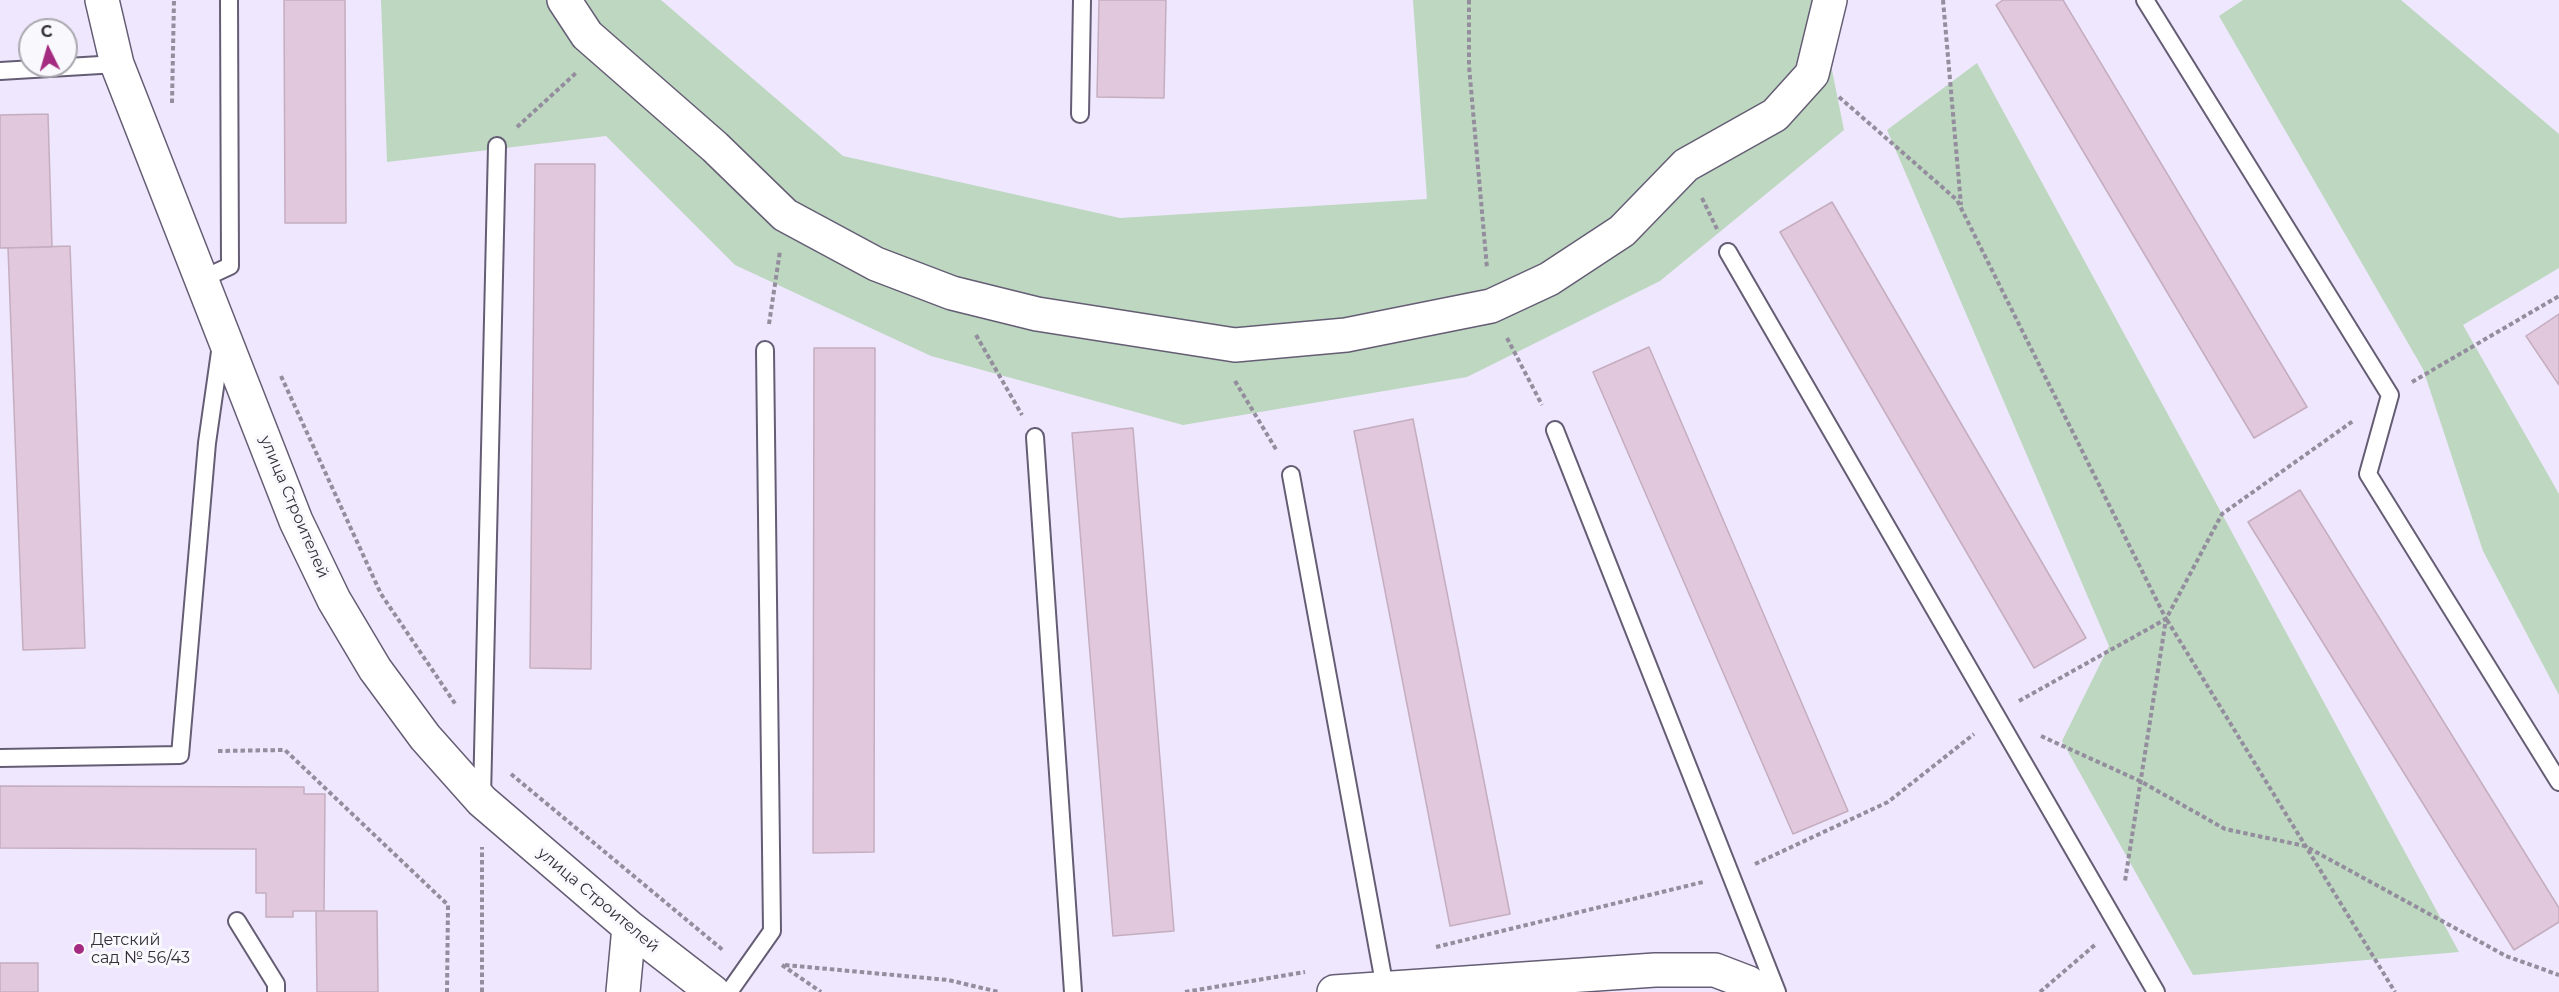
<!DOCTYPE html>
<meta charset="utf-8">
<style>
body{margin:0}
#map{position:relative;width:2559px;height:992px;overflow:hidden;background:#efe7fd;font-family:Montserrat,sans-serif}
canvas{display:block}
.north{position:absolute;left:18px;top:18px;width:60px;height:60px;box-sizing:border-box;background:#f9f8fd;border:2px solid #aaa8af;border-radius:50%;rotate:355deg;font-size:16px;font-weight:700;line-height:24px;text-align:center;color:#34303a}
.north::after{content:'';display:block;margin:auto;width:21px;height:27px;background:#a52b80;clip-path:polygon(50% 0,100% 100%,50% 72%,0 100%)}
</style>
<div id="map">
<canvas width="2559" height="992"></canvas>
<div class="north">С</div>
</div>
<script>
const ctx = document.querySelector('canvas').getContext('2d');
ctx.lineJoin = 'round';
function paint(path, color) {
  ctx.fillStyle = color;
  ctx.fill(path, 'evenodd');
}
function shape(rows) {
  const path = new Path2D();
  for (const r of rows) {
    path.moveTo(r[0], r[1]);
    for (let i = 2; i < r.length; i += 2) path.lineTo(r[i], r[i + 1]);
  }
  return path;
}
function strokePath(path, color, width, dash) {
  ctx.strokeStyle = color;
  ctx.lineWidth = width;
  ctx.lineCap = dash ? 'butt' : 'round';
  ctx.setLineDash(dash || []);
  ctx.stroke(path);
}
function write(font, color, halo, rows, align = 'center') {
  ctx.font = font + ' Montserrat,sans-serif';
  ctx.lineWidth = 6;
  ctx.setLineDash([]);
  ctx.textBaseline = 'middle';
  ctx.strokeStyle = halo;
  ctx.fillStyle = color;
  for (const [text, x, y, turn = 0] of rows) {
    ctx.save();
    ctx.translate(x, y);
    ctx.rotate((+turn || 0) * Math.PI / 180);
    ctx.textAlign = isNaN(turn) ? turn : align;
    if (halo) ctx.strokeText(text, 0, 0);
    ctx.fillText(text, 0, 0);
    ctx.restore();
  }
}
const green = shape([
 [381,0,661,0,843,156,1120,218,1427,199,1413,0,1818,0,1844,130,1660,281,1467,377,1183,425,931,356,735,265,606,136,387,162],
 [2243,0,2401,0,2559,134,2559,268,2463,325,2559,494,2559,695,2483,551,2423,369,2219,16],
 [1977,63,2222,514,2459,952,2193,975,2062,741,2109,646,1887,130]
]);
const building = shape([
 [284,0,345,0,346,223,285,223,284,0],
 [1099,0,1166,0,1164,98,1097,97,1099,0],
 [2003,0,2063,0,2307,407,2254,438,1996,5,2003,0],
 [48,114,52,247,0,248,0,115,48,114],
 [535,164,595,164,591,669,530,668,535,164],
 [1832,202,2086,638,2034,668,1780,232,1832,202],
 [70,246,85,648,23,650,8,248,70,246],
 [2559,314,2559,385,2526,336,2559,314],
 [1649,347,1848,811,1793,834,1593,372,1649,347],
 [814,348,875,348,874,852,813,853,814,348],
 [1413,419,1510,914,1450,926,1354,431,1413,419],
 [1133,428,1174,931,1113,936,1072,433,1133,428],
 [2300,490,2559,908,2559,922,2514,950,2248,522,2300,490],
 [0,786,304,787,304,794,325,794,324,911,293,911,293,917,266,917,266,893,256,893,256,849,0,848,0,786],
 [316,911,377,911,378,992,317,992,316,911],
 [0,963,38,963,38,992,0,992,0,963]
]);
const path = shape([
 [1469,0,1469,66,1487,268],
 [1943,0,1961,205],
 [1839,97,1957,200,2166,619,2125,881],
 [172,103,174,0],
 [517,127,576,73],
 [1702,198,1717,229],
 [769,324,780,251],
 [976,335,1022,415],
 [1507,338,1542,405],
 [281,376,381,594,456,705],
 [1235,381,1277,451],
 [2412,382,2559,296],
 [2167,620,2395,992],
 [2019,701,2166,619,2222,514,2353,421],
 [2041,736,2140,781,2225,829,2305,846,2506,956,2559,975],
 [218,751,285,750,448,905,447,992],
 [511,774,724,951],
 [1755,864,1888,802,1974,734],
 [1436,947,1703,882],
 [782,965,821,992],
 [785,965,948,980,999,992],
 [482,992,482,847],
 [1185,992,1305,972],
 [2040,992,2096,944]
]);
const lane = shape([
 [2145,0,2390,395,2368,474,2559,782],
 [0,71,117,64],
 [1080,114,1082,0],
 [1728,252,2156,992],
 [202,279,230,266,229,0],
 [1555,430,1777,992],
 [1035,437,1073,992],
 [1291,475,1385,988],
 [0,758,180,755,207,443,221,345],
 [482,797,497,146],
 [237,921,276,984,276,992],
 [729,992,772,931,765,350]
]);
const street = shape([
 [102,0,117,64,296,521,334,600,375,669,425,737,482,801,629,927,713,992],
 [564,0,587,35,715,147,785,215,876,264,952,293,1037,314,1235,345,1346,335,1491,306,1549,279,1622,231,1686,165,1775,115,1812,74,1830,0],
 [623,992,629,927],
 [1334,992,1655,970,1715,970,1749,983,1760,992]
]);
const markers = [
 [79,949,6,"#a52b80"]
];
const streetNames = [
 ["улица Строителей",294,507,67],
 ["улица Строителей",598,900,40]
];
const poiNames = [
 ["Детский",91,940],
 ["сад № 56/43",91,958]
];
paint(green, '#bdd7c0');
paint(building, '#e1c8dc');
strokePath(building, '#c5adc0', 1.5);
strokePath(lane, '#655d74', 20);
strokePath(street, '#655d74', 36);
strokePath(path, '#938d9d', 4, [4.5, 3]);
strokePath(lane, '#fff', 16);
strokePath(street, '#fff', 33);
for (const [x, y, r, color] of markers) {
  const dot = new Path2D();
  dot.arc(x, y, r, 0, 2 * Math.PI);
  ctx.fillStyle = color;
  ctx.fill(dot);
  strokePath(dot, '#f9f8fd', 2);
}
write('16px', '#34303a', '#f9f8fd', streetNames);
write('16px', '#34303a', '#f9f8fd', poiNames, 'left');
</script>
